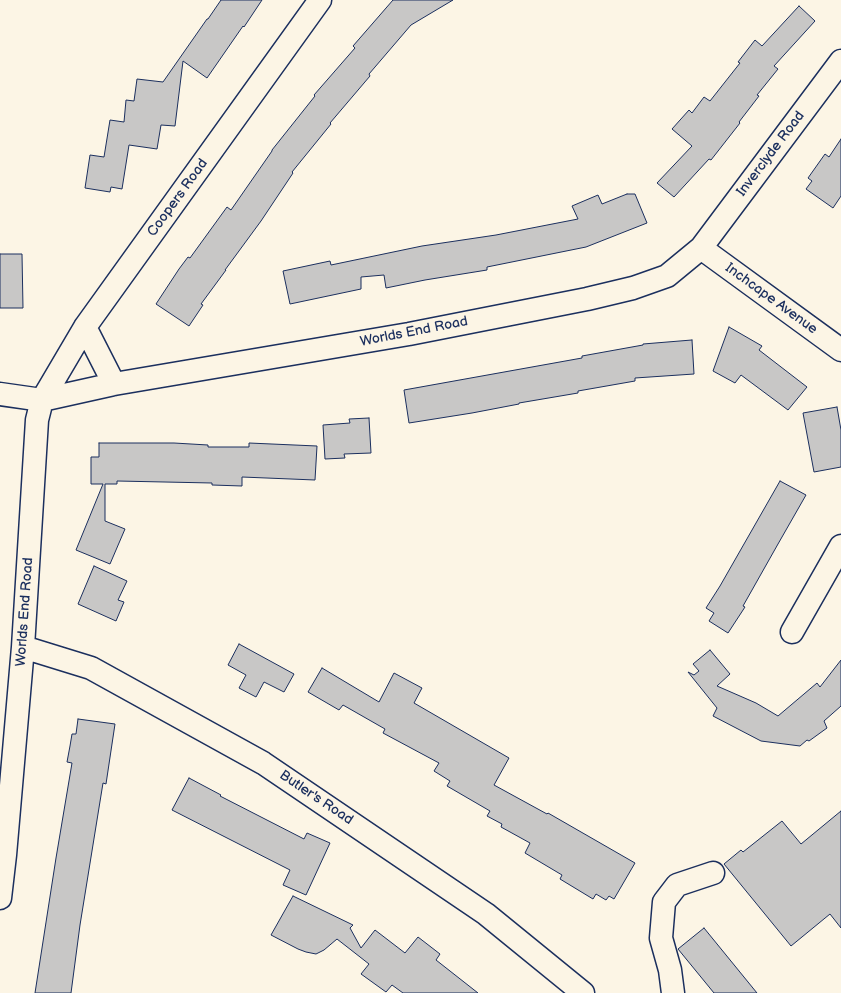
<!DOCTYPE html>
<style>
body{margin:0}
canvas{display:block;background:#fcf5e5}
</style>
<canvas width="841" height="993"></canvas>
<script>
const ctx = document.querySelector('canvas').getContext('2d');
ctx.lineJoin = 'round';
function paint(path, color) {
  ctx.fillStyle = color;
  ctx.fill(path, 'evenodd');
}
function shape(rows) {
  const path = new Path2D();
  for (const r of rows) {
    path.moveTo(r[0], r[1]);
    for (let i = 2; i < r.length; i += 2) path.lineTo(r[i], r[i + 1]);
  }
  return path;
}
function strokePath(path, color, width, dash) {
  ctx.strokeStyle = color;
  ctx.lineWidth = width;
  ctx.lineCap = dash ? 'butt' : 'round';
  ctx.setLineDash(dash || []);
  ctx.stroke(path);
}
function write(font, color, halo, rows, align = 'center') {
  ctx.font = font + ' "Balsamiq Sans",sans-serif';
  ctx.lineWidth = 3.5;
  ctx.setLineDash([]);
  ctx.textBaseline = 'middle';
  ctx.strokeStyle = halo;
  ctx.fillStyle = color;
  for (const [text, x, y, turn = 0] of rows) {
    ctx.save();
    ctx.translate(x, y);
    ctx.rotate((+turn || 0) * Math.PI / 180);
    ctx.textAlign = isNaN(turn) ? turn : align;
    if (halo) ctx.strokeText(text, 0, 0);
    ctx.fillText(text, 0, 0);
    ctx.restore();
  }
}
const building = shape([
 [221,0,262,0,244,27,243,26,207,78,183,61,175,126,161,125,157,149,129,145,122,189,111,187,110,192,85,188,90,155,104,157,110,120,124,122,126,100,134,101,137,79,163,82,207,19,208,19,221,0],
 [393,0,453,0,411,25,369,74,370,76,330,123,331,124,292,172,293,173,261,221,225,270,226,270,201,304,203,305,189,326,156,304,179,269,188,257,190,258,227,207,231,210,272,151,272,150,315,96,314,95,355,48,353,46,393,0],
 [799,6,815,21,774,66,778,69,757,95,759,96,739,122,740,123,711,160,709,159,674,197,657,183,692,146,672,129,689,110,692,113,704,97,710,101,740,63,738,62,755,40,762,46,799,6],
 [841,139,841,196,833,208,806,189,812,181,808,178,825,154,829,157,841,139],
 [627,194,635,194,647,223,586,247,487,267,487,270,425,280,386,288,384,275,361,277,361,289,290,304,283,271,330,261,331,265,422,246,496,235,578,219,572,206,598,195,602,204,627,194],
 [0,254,22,254,23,308,0,308,0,254],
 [729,327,762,346,759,350,807,387,788,410,741,375,735,383,713,371,729,327],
 [692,340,694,374,635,378,635,381,578,391,578,393,519,403,519,404,472,413,409,423,404,390,582,358,582,356,643,345,643,344,692,340],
 [837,407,841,430,841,467,814,472,803,413,837,407],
 [369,418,371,453,344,454,345,458,325,459,323,425,350,423,349,419,369,418],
 [99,443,174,443,208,445,208,447,249,447,249,443,317,446,315,480,242,477,242,486,212,485,212,483,117,481,117,484,105,484,105,521,125,529,110,564,76,550,103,484,91,484,91,457,99,457,99,443],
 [780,481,806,495,778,544,743,606,745,607,728,633,709,621,714,613,706,608,720,586,780,481],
 [94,566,127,581,118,600,124,602,116,621,78,604,94,566],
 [239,644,294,674,284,692,264,682,256,697,239,688,246,675,228,665,239,644],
 [710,650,730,674,717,686,756,703,778,716,817,683,820,687,841,660,841,706,824,721,827,728,809,741,807,740,800,746,761,741,713,716,717,708,688,672,694,675,699,671,693,664,710,650],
 [322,668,379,702,394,673,422,688,414,703,509,758,494,785,547,814,548,813,635,863,614,899,609,896,606,900,596,894,593,899,560,879,562,875,525,853,530,843,501,827,502,824,487,816,490,811,447,786,450,781,434,771,439,763,383,733,385,729,343,705,339,710,308,692,322,668],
 [78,719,115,724,106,784,103,783,80,925,71,993,35,993,56,858,72,763,67,762,70,746,72,734,76,734,78,719],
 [189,778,221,795,220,796,304,839,307,833,330,843,306,895,283,885,290,870,172,810,189,778],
 [841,811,841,928,830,914,791,946,724,864,741,850,743,852,782,821,801,844,841,811],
 [293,896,353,925,350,928,361,948,375,930,405,953,418,937,440,954,436,960,478,993,403,993,392,985,386,992,361,974,369,964,337,939,324,950,316,954,306,952,298,949,271,935,293,896],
 [704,928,757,993,714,993,678,949,704,928]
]);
const minor = shape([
 [701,248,841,350],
 [85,327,114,384],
 [0,394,42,400,114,384,409,334,587,299,633,288,667,276,701,248,841,61],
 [792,632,841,546],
 [23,647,91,668,263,763,486,914,583,993],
 [0,898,5,855,23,647,37,420,42,400,85,327,320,0],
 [673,993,670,970,661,938,664,902,677,885,713,873]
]);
const streetNames = [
 ["Inverclyde Road",771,154,-53],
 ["Coopers Road",178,198,-54],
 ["Inchcape Avenue",771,299,36],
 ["Worlds End Road",414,332,-11],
 ["Worlds End Road",25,612,-86],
 ["Butler's Road",316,798,34]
];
paint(building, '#c8c7c6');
strokePath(building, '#1b2f5e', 1);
strokePath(minor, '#1b2f5e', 25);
strokePath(minor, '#fcf5e5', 22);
write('14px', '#1b2f5e', '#fcf5e5', streetNames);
</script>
